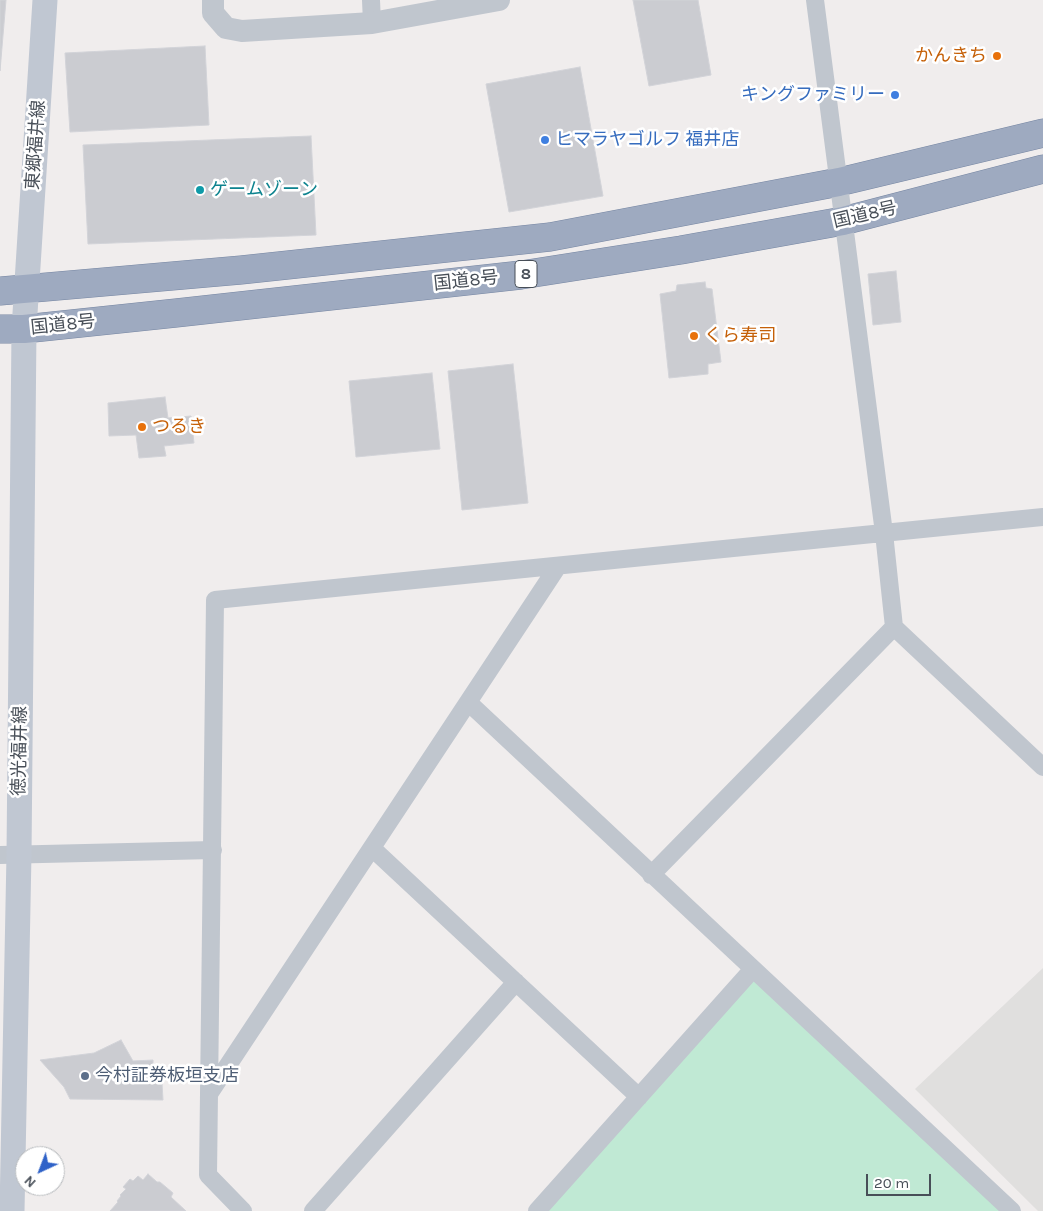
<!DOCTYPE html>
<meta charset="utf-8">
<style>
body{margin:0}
#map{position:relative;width:1043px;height:1211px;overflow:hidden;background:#f0eded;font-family:Karla,sans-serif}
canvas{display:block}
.north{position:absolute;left:15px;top:1146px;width:50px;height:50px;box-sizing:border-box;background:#fff;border:1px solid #b6b9bc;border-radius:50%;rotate:223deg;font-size:14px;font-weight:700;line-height:20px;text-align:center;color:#484f58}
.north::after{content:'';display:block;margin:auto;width:18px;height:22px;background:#2f62c8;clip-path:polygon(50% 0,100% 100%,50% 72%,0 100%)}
.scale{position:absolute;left:866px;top:1174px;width:65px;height:22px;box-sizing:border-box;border:2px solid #484f58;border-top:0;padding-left:6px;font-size:15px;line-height:18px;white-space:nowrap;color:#484f58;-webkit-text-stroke:4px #fff;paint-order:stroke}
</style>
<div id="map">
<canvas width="1043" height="1211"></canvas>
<div class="north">N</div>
<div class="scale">20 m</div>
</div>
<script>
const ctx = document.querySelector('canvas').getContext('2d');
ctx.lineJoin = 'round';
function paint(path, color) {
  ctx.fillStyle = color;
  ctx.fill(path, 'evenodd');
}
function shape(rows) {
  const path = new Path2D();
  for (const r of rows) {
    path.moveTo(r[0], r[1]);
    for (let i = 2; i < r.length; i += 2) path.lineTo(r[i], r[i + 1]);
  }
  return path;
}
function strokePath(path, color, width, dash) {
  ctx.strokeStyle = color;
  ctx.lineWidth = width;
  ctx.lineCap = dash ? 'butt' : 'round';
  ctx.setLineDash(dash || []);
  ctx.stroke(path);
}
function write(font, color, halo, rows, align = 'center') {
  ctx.font = font + ' Karla,"Noto Sans JP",sans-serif';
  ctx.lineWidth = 5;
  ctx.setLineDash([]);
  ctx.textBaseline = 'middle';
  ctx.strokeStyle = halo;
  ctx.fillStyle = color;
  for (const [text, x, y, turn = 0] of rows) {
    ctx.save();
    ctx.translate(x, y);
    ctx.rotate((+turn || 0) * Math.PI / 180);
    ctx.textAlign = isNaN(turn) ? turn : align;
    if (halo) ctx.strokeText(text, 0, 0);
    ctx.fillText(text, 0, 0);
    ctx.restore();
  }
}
const education = shape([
 [1043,968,1043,1211,1038,1211,915,1089]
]);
const green = shape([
 [752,970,1012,1211,537,1211]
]);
const building = shape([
 [0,0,6,0,0,71,0,0],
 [633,0,698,0,711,75,649,86,633,0],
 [205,46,209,125,70,132,65,53,205,46],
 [580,67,603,196,509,212,486,84,580,67],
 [311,136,316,235,88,244,83,145,311,136],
 [896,271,901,322,873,325,868,274,896,271],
 [705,282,706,288,712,289,721,362,708,364,708,374,669,378,660,294,676,291,677,285,705,282],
 [513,364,528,503,462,510,448,371,513,364],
 [432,373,440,449,356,457,349,381,432,373],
 [165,397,168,418,191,416,194,443,164,446,166,456,139,458,136,435,109,436,108,403,165,397],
 [121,1040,133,1061,153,1060,153,1082,162,1083,163,1100,70,1099,64,1087,40,1060,94,1053,121,1040],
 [148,1174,157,1182,160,1182,173,1193,171,1197,186,1211,110,1211,118,1202,117,1201,121,1196,120,1195,126,1189,123,1187,130,1179,133,1181,138,1176,143,1180,148,1174]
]);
const minor = shape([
 [371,0,372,23],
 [894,627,1043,767],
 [468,702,1012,1211],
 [372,848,639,1097],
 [0,855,213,850],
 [651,875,894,627,884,533,815,0],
 [209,1094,558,566],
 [243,1211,208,1175,215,600,1043,517],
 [313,1211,516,982],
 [537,1211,752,970]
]);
const tertiary = shape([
 [213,0,213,13,226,28,242,31,372,23,499,0]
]);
const secondary = shape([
 [12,1211,19,854,24,329,45,0]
]);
const trunk = shape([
 [0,291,241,270,550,237,839,182,1043,133],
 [0,329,24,329,176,313,521,275,681,250,843,221,1043,169]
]);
const markers = [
 [997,56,5,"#e8710a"],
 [895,95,5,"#3f7fe0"],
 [545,140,5,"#3f7fe0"],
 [200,190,5,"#0f9aa8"],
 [694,336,5,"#e8710a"],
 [142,427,5,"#e8710a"],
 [85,1076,5,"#5c6f8a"]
];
const shields = [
 [526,274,22]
];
const shieldNames = [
 ["8",526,274]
];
const foodNames = [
 ["かんきち",987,56,"right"],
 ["くら寿司",704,336],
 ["つるき",152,427]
];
const shopNames = [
 ["キングファミリー",885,95],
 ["ヒマラヤゴルフ 福井店",555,140,"left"]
];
const streetNames = [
 ["東郷福井線",36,145,-86],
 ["国道8号",865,215,-13],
 ["国道8号",466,281,-6],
 ["国道8号",63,325,-6],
 ["徳光福井線",20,751,-89]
];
const cultureNames = [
 ["ゲームゾーン",210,190]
];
const serviceNames = [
 ["今村証券板垣支店",95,1076]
];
paint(education, '#e0dfde');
paint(green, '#c0e9d4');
paint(building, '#cbccd1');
strokePath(building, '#d2d3d8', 1);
strokePath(trunk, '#7686a2', 29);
strokePath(minor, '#c0c6ce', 18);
strokePath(tertiary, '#c0c6ce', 22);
strokePath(secondary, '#c0c7d2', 25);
strokePath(trunk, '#9eaac0', 28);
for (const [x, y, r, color] of markers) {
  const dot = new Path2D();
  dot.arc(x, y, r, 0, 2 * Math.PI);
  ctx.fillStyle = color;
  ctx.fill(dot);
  strokePath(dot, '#fff', 2);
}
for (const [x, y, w] of shields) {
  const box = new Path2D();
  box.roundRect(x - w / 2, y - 13.5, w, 27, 4);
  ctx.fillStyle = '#fff';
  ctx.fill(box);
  strokePath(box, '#484f58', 1);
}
write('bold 16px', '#484f58', null, shieldNames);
write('18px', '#c56008', '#fff', foodNames, 'left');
write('18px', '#366cbe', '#fff', shopNames, 'right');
write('18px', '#484f58', '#fff', streetNames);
write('18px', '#0d838f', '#fff', cultureNames, 'left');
write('18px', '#4e5e75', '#fff', serviceNames, 'left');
</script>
